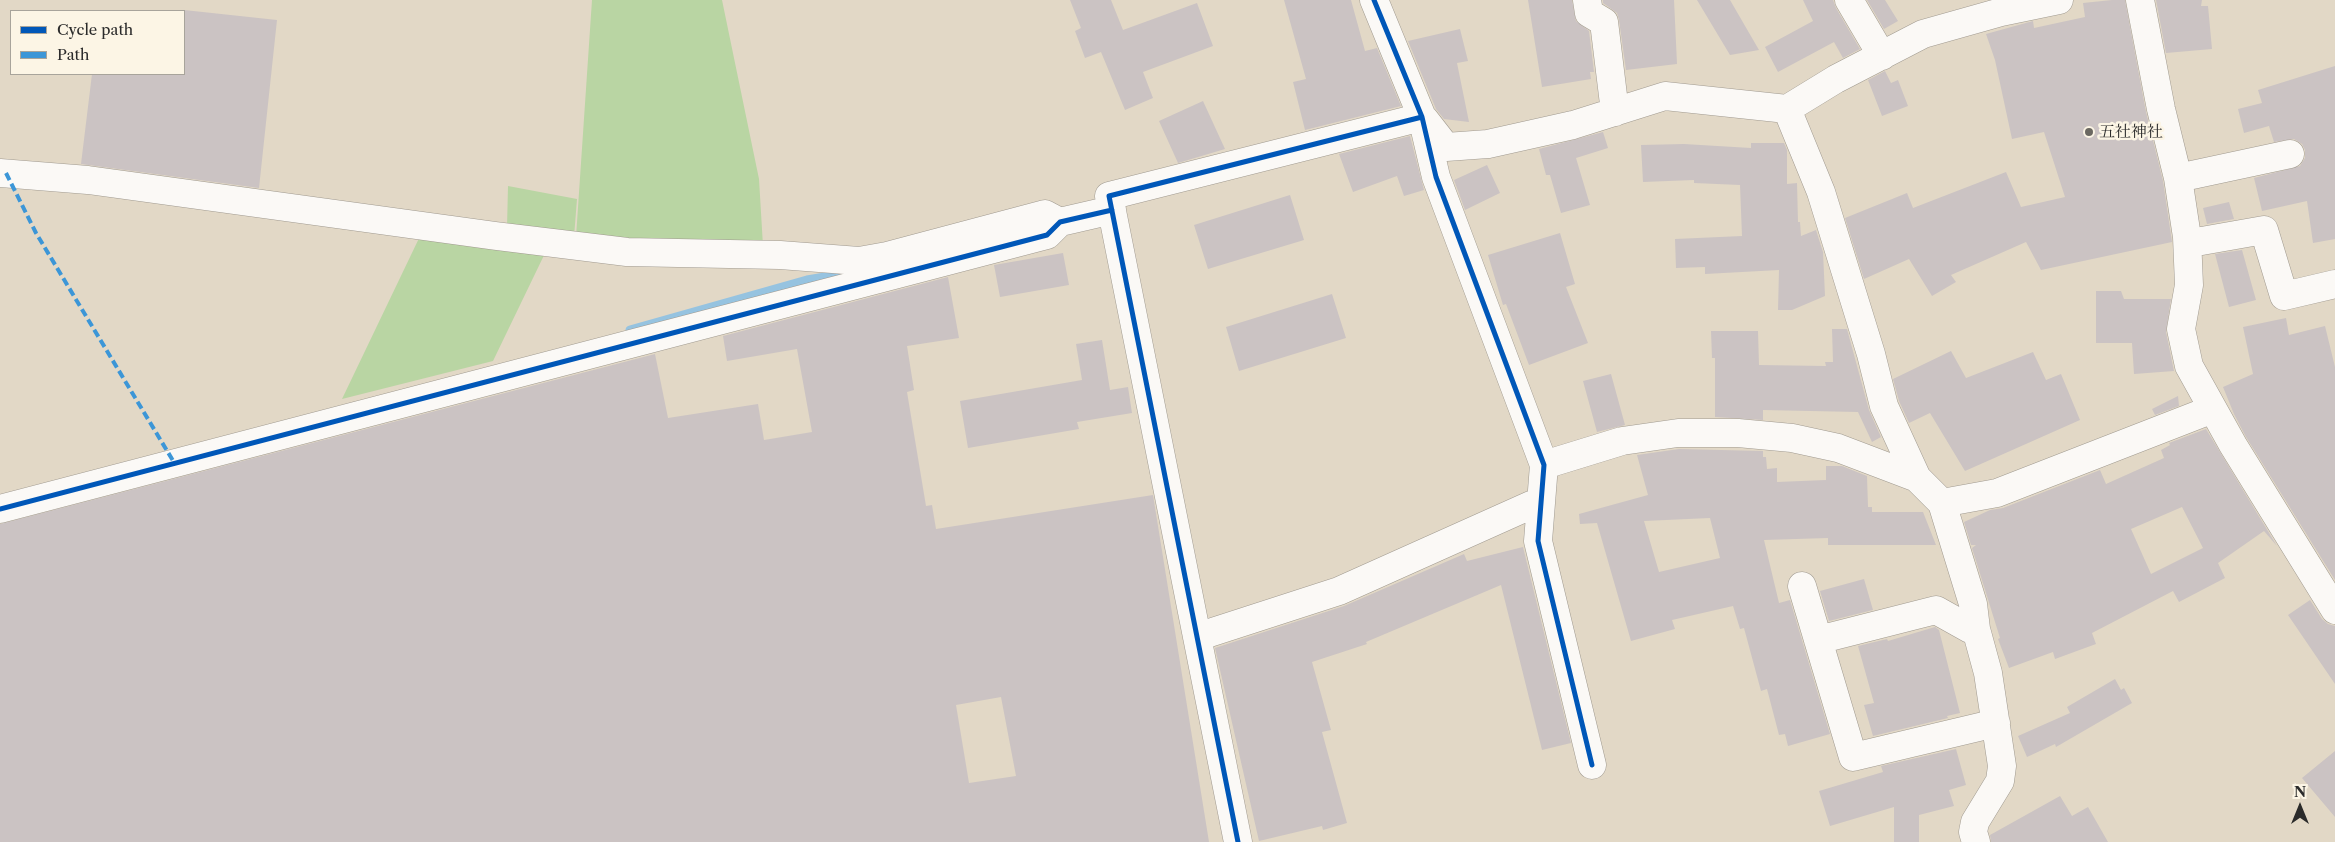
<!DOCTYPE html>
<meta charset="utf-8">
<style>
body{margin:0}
#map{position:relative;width:2335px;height:842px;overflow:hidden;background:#e2d8c6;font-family:"Libre Caslon Text",serif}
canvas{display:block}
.legend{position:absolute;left:10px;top:10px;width:175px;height:65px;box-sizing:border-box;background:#fcf5e5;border:1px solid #a8a49b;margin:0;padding:6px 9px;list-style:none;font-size:15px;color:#2b2b2b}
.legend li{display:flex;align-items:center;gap:10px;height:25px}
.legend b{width:25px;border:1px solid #a8a49b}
.north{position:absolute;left:2275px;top:782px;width:50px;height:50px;-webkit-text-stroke:4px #fcf5e5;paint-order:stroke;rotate:0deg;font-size:14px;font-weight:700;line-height:20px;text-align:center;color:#2b2b2b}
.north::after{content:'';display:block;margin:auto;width:18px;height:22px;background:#2b2b2b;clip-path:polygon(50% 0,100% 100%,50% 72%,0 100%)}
</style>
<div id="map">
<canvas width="2335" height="842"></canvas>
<ul class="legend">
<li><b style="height:6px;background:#0057b8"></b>Cycle path</li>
<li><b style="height:6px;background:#3c96d7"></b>Path</li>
</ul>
<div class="north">N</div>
</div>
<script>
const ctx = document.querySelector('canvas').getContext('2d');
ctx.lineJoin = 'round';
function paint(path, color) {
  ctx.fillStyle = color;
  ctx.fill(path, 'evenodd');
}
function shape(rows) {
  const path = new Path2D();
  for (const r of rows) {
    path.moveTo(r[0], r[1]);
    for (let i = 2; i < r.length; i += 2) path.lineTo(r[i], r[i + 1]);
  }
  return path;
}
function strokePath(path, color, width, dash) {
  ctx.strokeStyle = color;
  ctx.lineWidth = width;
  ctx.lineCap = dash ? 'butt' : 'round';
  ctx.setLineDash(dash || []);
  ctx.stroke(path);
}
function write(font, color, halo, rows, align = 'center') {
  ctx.font = font + ' "Libre Caslon Text","Noto Serif JP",serif';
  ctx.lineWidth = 5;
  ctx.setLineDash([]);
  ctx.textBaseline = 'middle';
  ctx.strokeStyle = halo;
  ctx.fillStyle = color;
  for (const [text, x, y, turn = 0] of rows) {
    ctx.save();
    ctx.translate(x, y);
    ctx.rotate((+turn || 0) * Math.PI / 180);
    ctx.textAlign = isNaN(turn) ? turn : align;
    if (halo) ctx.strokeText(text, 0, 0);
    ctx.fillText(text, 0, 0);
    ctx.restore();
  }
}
const green = shape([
 [592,0,722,0,759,179,763,246,576,237],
 [508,186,577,199,574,237,507,228],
 [422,232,548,247,493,361,342,399]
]);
const stream = shape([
 [630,330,807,280,855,272]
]);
const building = shape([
 [1070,0,1111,0,1123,30,1197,3,1213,46,1143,72,1153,98,1125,110,1101,52,1085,58,1075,31,1081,28],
 [1284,0,1351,0,1365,51,1377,48,1401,106,1305,130,1293,82,1306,79],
 [1528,0,1572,0,1576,21,1589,31,1594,72,1590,72,1591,79,1542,87],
 [1603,0,1674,0,1677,64,1626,70,1619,20,1617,13,1603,3],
 [1697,0,1730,0,1759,50,1730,55],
 [1803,0,1833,0,1836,8,1860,49,1843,58,1834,42,1778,72,1765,47,1813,21],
 [1867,0,1885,0,1898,21,1884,29],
 [2112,0,2125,0,2146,112,2163,181,2172,242,2041,270,2026,242,1951,275,1956,282,1932,296,1909,259,1864,279,1845,218,1907,193,1913,208,2006,172,2021,207,2065,197,2044,132,2012,139,1995,60,1986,34,2033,21,2034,28,2085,17,2083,3],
 [2156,0,2202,0,2201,6,2208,6,2212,49,2166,53],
 [184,10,277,20,259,188,81,164,92,74,184,74],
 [1460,29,1468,61,1457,63,1469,122,1444,119,1436,109,1408,41],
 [2335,66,2335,239,2313,243,2307,201,2262,211,2254,178,2300,166,2305,158,2305,150,2302,144,2294,139,2274,142,2269,126,2244,133,2238,109,2262,103,2258,90],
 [1885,71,1891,83,1898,80,1908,106,1882,116,1868,80],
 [1203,101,1225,149,1178,163,1159,121],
 [1603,132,1608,148,1576,158,1590,205,1561,213,1550,175,1546,175,1539,149],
 [1410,136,1424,190,1404,196,1397,176,1353,192,1339,154],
 [1751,143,1784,143,1787,150,1787,184,1797,183,1798,222,1800,222,1801,236,1816,230,1823,252,1825,296,1792,310,1778,310,1779,270,1705,274,1705,267,1676,268,1675,239,1742,236,1740,185,1694,183,1694,180,1643,182,1641,145,1684,144,1751,148],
 [1487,165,1500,193,1465,210,1454,180],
 [1290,195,1304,240,1208,269,1194,225],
 [2229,202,2234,219,2207,224,2203,208],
 [1560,233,1575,284,1566,287,1588,343,1529,365,1506,304,1503,305,1488,255],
 [2242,250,2256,300,2229,307,2215,254],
 [1063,253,1069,285,1000,297,994,265],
 [948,277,959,338,907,346,914,390,907,392,926,506,932,505,936,529,1153,495,1209,842,0,842,0,524,655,354,668,418,758,404,764,440,812,432,797,349,727,361,723,336],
 [1001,697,1016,776,969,783,956,705],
 [2096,291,2121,291,2124,299,2171,299,2166,332,2174,371,2134,374,2132,343,2096,343],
 [1332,294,1346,338,1239,371,1226,327],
 [2286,318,2289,335,2325,326,2335,367,2335,580,2246,437,2234,414,2223,387,2253,374,2243,327],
 [1832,329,1847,329,1869,410,1881,437,1872,442,1858,412,1763,410,1763,420,1715,417,1715,358,1712,358,1711,331,1758,331,1759,365,1826,366,1825,362,1833,362],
 [1102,340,1110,390,1128,387,1132,413,1077,422,1079,429,968,448,960,401,1082,380,1076,344],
 [1951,351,1966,378,2033,352,2046,380,2061,374,2080,420,1965,471,1930,413,1909,423,1899,401,1893,379],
 [1611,374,1625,425,1597,432,1583,381],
 [2178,396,2179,406,2155,415,2152,409],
 [2206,429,2277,546,2264,531,2218,563,2225,578,2179,602,2173,591,2092,633,2096,644,2055,659,2053,652,2009,668,1998,639,2000,638,1972,548,1976,545,1971,545,1964,522,1990,510,2003,508,2100,470,2106,484,2164,458,2161,450,2170,445,2169,443],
 [2182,507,2203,548,2151,574,2131,529],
 [1679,449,1763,451,1763,457,1766,457,1767,469,1777,468,1777,482,1826,480,1826,466,1842,466,1867,476,1868,507,1872,507,1872,512,1923,512,1936,545,1828,545,1828,538,1764,540,1779,603,1790,600,1830,734,1788,746,1785,734,1779,735,1767,689,1761,691,1744,628,1740,629,1733,606,1672,620,1675,629,1631,641,1597,523,1580,524,1579,514,1648,495,1637,455],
 [1710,518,1720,558,1659,572,1644,521],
 [1523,547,1571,743,1542,750,1501,585,1366,642,1367,644,1312,662,1331,730,1322,732,1347,823,1323,830,1322,826,1259,841,1215,648,1344,606,1464,554,1467,561],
 [1864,579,1873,610,1829,621,1820,591],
 [2310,600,2322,619,2328,624,2335,626,2335,684,2288,615],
 [1935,627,1939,630,1960,713,1947,716,1948,718,1873,736,1864,705,1874,703,1858,646,1887,639,1888,641],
 [2115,679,2121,690,2124,688,2132,703,2056,747,2055,744,2027,757,2018,736,2070,713,2067,707],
 [1956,749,1966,785,1949,790,1954,806,1919,815,1919,842,1894,842,1894,807,1830,826,1819,791,1883,772,1881,766],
 [2335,751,2335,817,2302,778],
 [2060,796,2072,816,2088,807,2108,842,1991,842,1990,835]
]);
const minor = shape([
 [1374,0,1422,117,1436,177,1544,465,1538,541,1592,765],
 [1587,0,1589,13,1604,22,1615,112],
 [1849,0,1882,56],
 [2140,0,2161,109,2178,178,2187,237,2189,285,2181,329,2189,366,2233,445,2335,610],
 [1787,109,1821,192,1871,354,1884,406,1917,478,1942,503,1973,604,1976,629,1988,673,2002,766,2000,781,1975,822,1973,832,1976,842],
 [1425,120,1446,147,1488,144,1573,125,1665,96,1787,109,1836,79,1923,34,2001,12,2059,0],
 [0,173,88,180,496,236,627,252,780,255,859,261,887,256,1045,214,1060,222],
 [2178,178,2290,154],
 [2187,237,2196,242,2264,230,2284,296,2335,284],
 [1544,465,1622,441,1678,433,1738,433,1792,438,1838,448,1917,478],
 [1942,503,1997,493,2213,409],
 [0,509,1047,235,1060,222,1112,210],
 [1802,586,1853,757,1996,723],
 [1197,637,1339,591,1531,505,1540,506],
 [1818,640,1936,610,1970,629,1976,629],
 [1238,842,1109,196,1422,117]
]);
const quiet = shape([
 [6,173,36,233,175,464]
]);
const cycleway = shape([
 [1374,0,1422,117,1436,177,1544,465,1538,541,1592,765],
 [0,509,1047,235,1060,222,1112,210],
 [1238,842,1109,196,1422,117]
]);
const markers = [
 [2089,132,5,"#6b6861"]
];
const poiNames = [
 ["五社神社",2099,132]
];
paint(green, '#b9d5a3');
strokePath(stream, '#96c3e0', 9);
paint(building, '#cbc3c3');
strokePath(minor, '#a09a90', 29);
strokePath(minor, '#fbf9f6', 28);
strokePath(quiet, '#3c96d7', 4, [8, 4]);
strokePath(cycleway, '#0057b8', 5);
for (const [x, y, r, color] of markers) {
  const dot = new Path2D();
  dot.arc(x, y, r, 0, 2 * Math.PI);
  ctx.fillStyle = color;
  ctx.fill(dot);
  strokePath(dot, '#fcf5e5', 2);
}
write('16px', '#2b2b2b', '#fcf5e5', poiNames, 'left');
</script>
